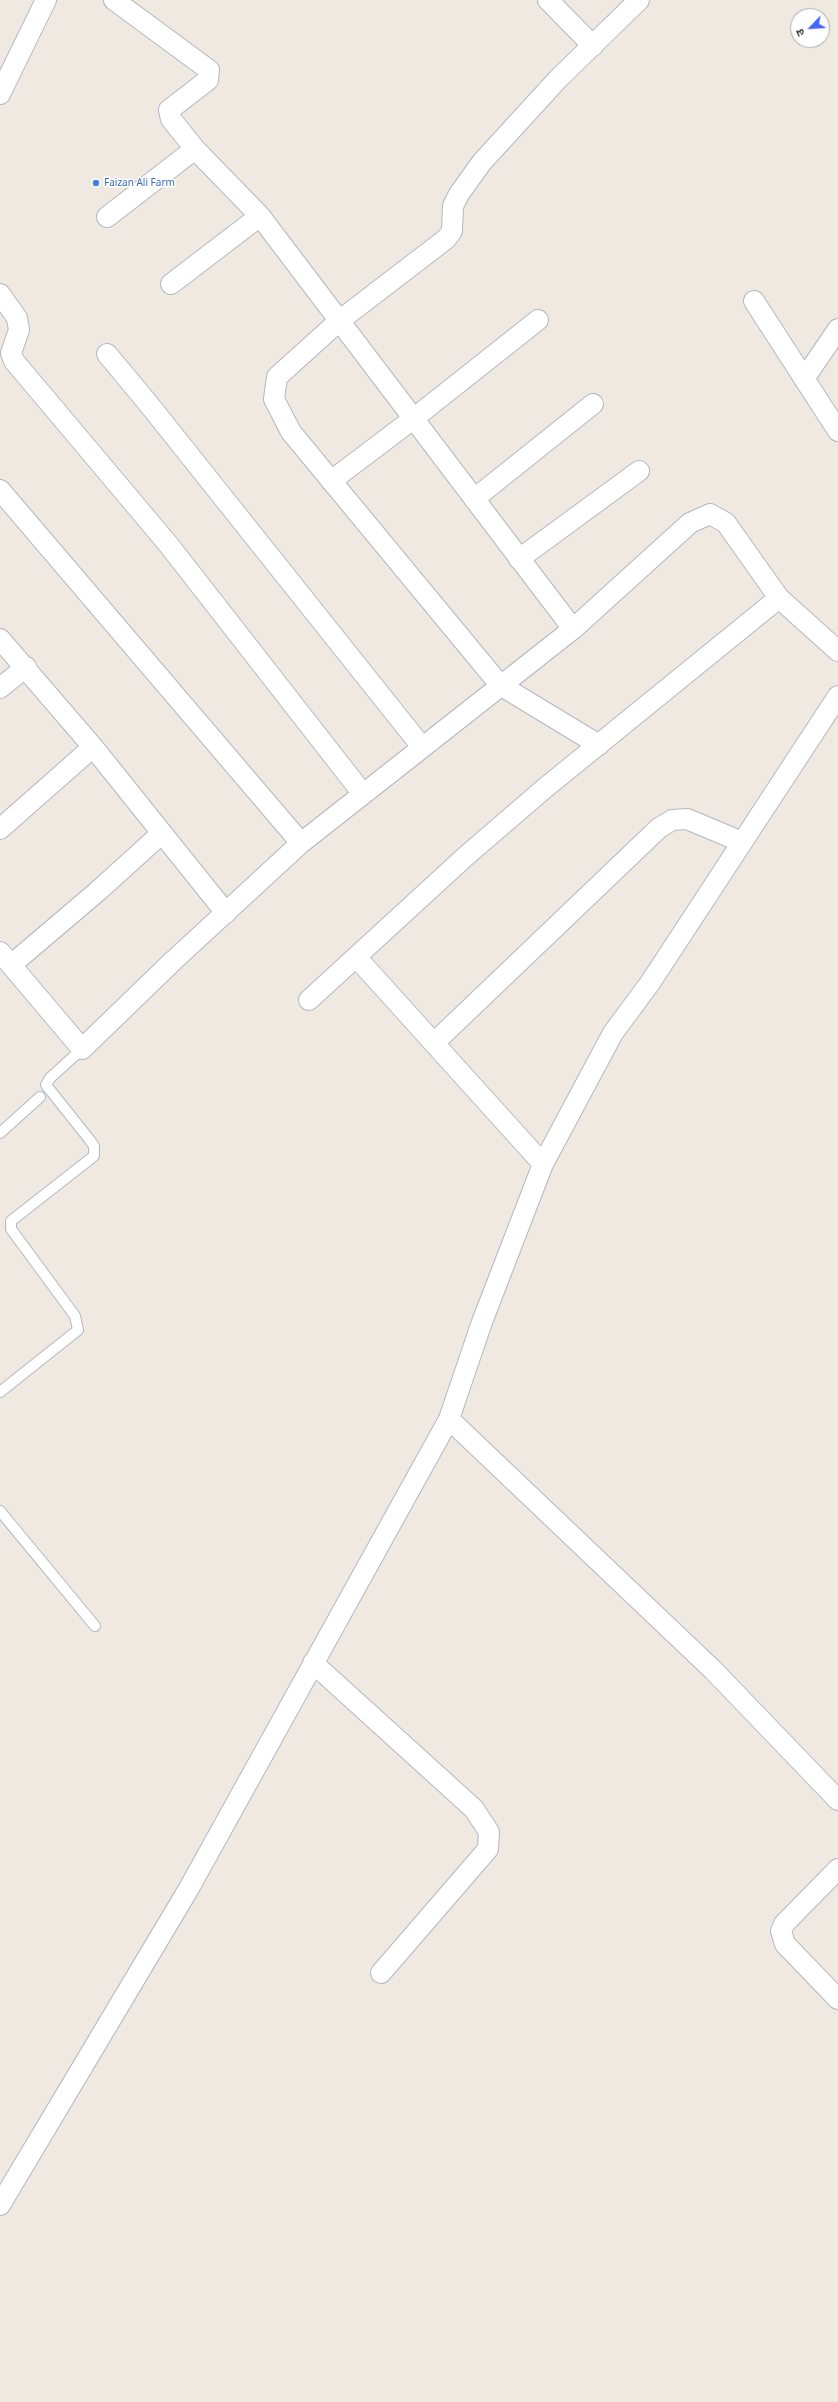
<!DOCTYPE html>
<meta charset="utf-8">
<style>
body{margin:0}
#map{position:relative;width:838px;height:2402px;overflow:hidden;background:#efe9e1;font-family:"Noto Sans","Noto Sans Devanagari",sans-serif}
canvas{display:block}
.north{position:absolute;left:790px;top:8px;width:40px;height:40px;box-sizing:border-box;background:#fff;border:1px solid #ababab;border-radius:50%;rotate:245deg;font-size:11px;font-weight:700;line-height:16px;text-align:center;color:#2e2e2e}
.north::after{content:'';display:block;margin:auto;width:14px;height:18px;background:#4264fb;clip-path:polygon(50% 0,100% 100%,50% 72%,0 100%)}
</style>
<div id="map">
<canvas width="838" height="2402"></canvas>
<div class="north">उ</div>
</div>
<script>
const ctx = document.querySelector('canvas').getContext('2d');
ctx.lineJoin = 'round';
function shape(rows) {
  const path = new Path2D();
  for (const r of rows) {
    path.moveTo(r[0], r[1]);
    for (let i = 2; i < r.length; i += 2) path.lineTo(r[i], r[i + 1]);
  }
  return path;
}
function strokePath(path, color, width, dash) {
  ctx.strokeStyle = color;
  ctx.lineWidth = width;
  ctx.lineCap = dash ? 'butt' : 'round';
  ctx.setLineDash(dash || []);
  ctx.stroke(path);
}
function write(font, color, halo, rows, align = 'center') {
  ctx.font = font + ' "Noto Sans",sans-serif';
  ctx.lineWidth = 3;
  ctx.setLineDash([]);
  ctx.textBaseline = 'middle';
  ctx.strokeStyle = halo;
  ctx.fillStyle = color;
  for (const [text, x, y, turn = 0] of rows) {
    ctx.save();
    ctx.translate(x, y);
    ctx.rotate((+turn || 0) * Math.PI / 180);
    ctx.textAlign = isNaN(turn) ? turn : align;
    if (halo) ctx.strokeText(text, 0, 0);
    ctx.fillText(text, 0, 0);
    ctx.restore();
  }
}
const lane = shape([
 [0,1133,40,1097],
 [0,1392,78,1330,75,1316,11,1229,11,1221,94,1156,94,1146,89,1139,46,1085,50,1078,82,1049],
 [0,1511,95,1626]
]);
const street = shape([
 [114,0,209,70,208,80,169,110,171,119,195,149,260,216,573,629],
 [548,0,593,46],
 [0,94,46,0],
 [107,217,195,149],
 [171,284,260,216],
 [0,294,17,318,19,330,11,353,14,361,168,544,363,794],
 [754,301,838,431],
 [107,354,147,402,422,747],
 [804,379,838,329],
 [331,481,413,419,538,320],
 [0,490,301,843],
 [474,499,593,404],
 [519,559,639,471],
 [0,639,93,747,226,913],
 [0,688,26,667],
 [599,745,500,685,291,432,274,399,277,377,339,321,446,239,452,231,453,206,459,194,482,162,558,79,639,0],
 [0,829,93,747],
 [0,952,82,1049,173,961,301,843,573,629,690,523,710,514,726,523,779,598],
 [357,958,543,1164],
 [11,965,98,891,161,834],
 [309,1000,466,856,545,788,779,598,838,651],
 [434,1043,659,828,672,820,687,819,742,842],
 [449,1419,713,1670,838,1800],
 [313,1663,474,1809,489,1832,488,1849,381,1973],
 [838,1869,784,1924,781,1931,785,1944,838,1999],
 [0,2205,188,1890,449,1419,482,1322,543,1164,613,1033,650,983,838,696]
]);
const markers = [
 [96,183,4,"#3f7fe0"]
];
const shopNames = [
 ["Faizan Ali Farm",104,183]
];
strokePath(lane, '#b4b7c1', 12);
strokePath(street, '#b4b7c1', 22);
strokePath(lane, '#fff', 10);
strokePath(street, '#fff', 20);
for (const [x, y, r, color] of markers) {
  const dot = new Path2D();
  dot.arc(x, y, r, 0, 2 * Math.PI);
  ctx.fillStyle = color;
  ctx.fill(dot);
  strokePath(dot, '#fff', 1.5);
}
write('10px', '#366cbe', '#fff', shopNames, 'left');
</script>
